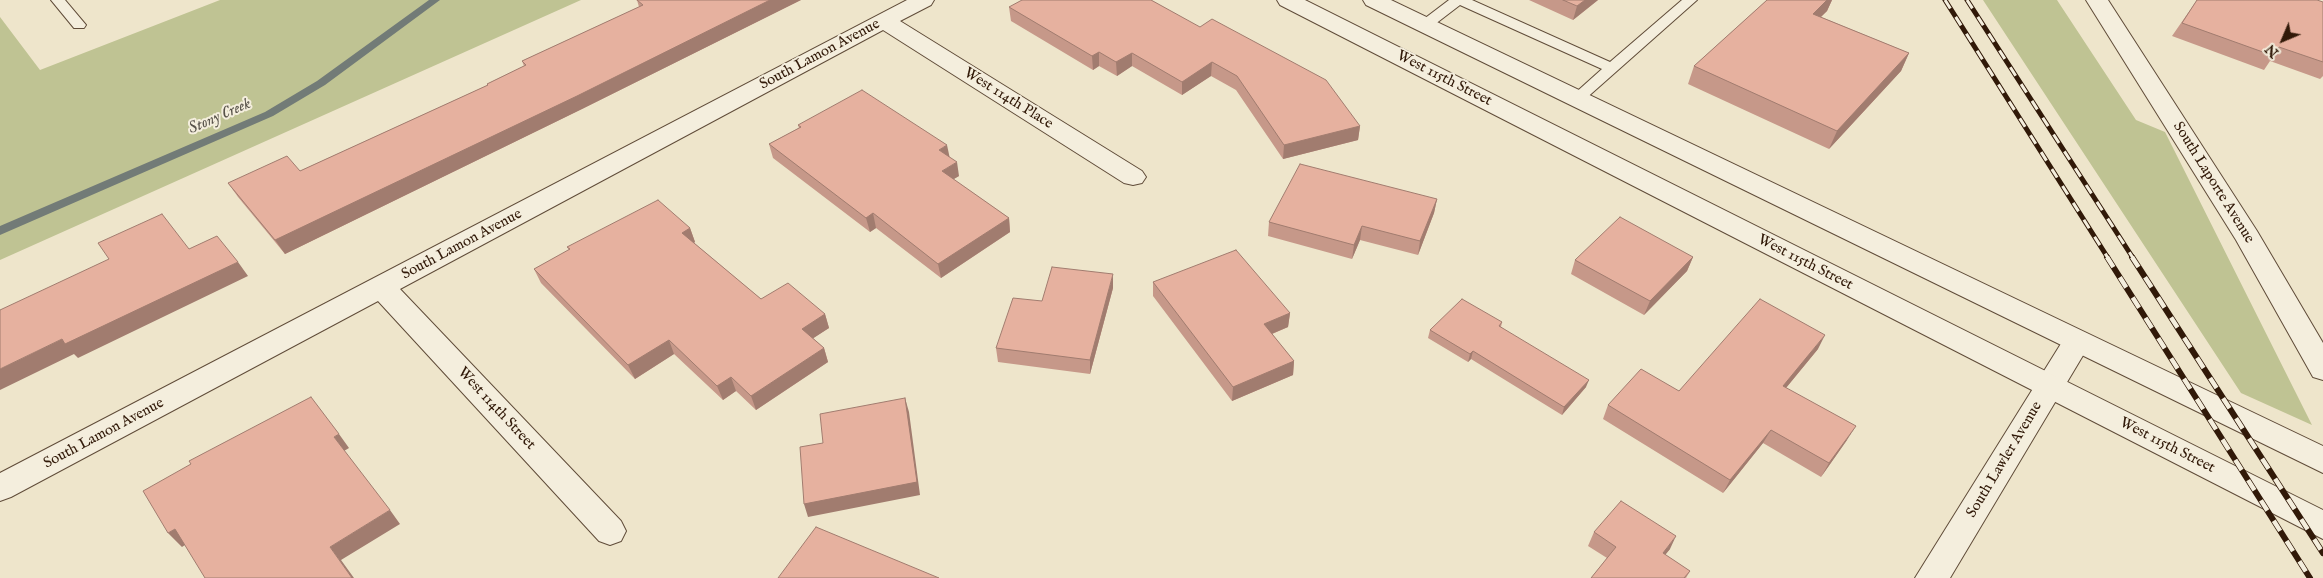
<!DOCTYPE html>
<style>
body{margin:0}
#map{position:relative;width:2323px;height:578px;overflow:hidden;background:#eee5cb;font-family:"IM FELL English",serif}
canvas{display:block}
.north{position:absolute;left:2258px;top:15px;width:50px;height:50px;-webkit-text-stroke:4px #f4eedd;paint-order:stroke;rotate:225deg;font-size:14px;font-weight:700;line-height:20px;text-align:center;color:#311908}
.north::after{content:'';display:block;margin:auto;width:18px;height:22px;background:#311908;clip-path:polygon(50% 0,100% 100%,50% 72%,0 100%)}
</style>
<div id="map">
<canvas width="2323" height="578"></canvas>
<div class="north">N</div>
</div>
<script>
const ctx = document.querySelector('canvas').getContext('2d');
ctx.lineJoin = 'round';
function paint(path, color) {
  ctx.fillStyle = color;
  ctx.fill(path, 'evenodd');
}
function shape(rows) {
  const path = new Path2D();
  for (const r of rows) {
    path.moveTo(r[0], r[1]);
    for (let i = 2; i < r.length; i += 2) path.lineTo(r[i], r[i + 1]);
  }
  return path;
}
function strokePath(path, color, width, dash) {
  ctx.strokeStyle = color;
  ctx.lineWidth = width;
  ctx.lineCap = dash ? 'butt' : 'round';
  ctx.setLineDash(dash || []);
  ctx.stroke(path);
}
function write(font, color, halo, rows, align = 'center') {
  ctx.font = font + ' "IM FELL English",serif';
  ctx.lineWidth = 4;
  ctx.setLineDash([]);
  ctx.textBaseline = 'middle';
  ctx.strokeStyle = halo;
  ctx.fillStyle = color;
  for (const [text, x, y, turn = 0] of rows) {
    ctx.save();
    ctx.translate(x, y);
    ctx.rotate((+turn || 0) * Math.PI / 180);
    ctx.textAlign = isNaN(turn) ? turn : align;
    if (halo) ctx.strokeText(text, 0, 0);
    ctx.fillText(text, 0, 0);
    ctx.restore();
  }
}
const green = shape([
 [220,0,581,0,0,260,0,17,40,70],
 [1983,0,2057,0,2136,120,2165,132,2312,425,2241,393]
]);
const stream = shape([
 [429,0,440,0,325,85,273,116,0,235,0,226,265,112,317,81,429,0]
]);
const service = shape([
 [51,0,65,0,86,25,84,28,74,28,51,0],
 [1449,0,1472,0,1610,62,1682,0,1697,0,1583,101,1578,103,1570,98,1573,95,1602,69,1460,5,1430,28,1420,28,1418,25,1420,22,1449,0]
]);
const minor = shape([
 [907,0,934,0,931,5,900,21,1142,171,1146,177,1142,183,1133,185,1124,183,883,30,400,289,621,521,626,531,621,541,610,545,599,541,378,301,11,497,0,501,0,473,907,0],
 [2086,0,2108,0,2257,231,2323,343,2323,380,2313,377,2236,240,2086,0],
 [2077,331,2087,334,2091,342,1950,578,1915,578,2067,334,2077,331]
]);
const tertiary = shape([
 [1277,0,1305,0,2323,510,2323,539,1280,5,1277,0],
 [1363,0,1391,0,2323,446,2323,473,1366,5,1363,0]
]);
const railFar1 = shape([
 [1945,0,2108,258],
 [1967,0,2133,258]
]);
const rail = shape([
 [2107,257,2310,578],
 [2132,257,2323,553]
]);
const wall = shape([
 [637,0,801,0,582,109,285,254,238,197,228,183,300,171,488,85,487,84,524,66,522,61,639,7],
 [1151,0,1360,126,1358,140,1283,159,1236,90,1211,76,1182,95,1132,66,1117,76,1099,66,1093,70,1011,21,1009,7],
 [1529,0,1598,0,1573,20],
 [1767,0,1832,0,1827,11,1821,17,1909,53,1901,71,1829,149,1688,84,1694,66],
 [2197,0,2323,2,2323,76,2320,79,2270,61,2264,70,2172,36],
 [798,125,959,176,953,179,1009,218,1010,232,941,278,876,228,870,232,773,158,769,144,799,128],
 [1437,199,1434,213,1418,255,1360,240,1352,259,1268,236,1269,222],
 [690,228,695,242,694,243,761,299,825,314,829,328,813,338,824,348,828,362,756,410,736,391,723,400,674,354,635,379,541,283,534,269,569,250,567,247],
 [1693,257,1687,271,1644,315,1571,274,1575,260],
 [1153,282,1290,313,1288,327,1272,334,1294,361,1293,375,1232,401,1153,296],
 [1113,288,1090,374,998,362,996,348,1042,301],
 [1502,322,1501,327,1586,387,1562,415,1471,359,1468,362,1428,338,1430,330],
 [1818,349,1786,388,1847,440,1821,477,1763,443,1723,493,1603,419,1608,405,1679,391],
 [1594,532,1670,549,1665,555,1690,571,1686,578,1591,578,1607,558,1588,546]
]);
const shadedWall = shape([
 [770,0,801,0,582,109,285,254,275,240],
 [1585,0,1598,0,1573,20,1577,6],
 [1827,0,1832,0,1827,11,1806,31,1813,14],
 [1099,52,1099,66,1093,70,1092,56],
 [1132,53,1132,66,1117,76,1116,62],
 [1909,53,1901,71,1829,149,1837,131],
 [1212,62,1211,76,1182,95,1182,82],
 [1360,126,1358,140,1283,159,1284,145],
 [947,145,950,159,939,150],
 [957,162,959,176,944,185,942,171],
 [1437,199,1434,213,1418,255,1420,241],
 [873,213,876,228,870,232,866,218],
 [1009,218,1010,232,941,278,938,264],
 [1362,226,1360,240,1352,259,1354,245],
 [690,228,695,242,687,247,682,233],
 [1693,257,1687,271,1644,315,1650,301],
 [238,262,248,276,78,358,74,354,0,390,0,369,62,339],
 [1113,274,1113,288,1090,374,1090,360],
 [1290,313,1288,327,1262,338,1264,324],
 [825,314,829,328,806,343,802,329],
 [1825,335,1818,349,1776,400,1783,386],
 [669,340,674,354,635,379,628,365],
 [824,348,828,362,756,410,751,396],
 [1473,351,1471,359,1468,362,1470,354],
 [1294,361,1293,375,1232,401,1233,387],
 [731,377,736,391,723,400,717,386],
 [1589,380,1586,387,1562,415,1564,407],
 [905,398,909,412,920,495,808,517,804,504],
 [1856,426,1847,440,1821,477,1829,463],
 [1771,430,1763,443,1723,493,1730,480],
 [339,434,349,448,344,451,334,437],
 [390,510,400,524,341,560,354,578,352,578,330,547],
 [175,529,188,543,182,547,168,533],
 [1676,536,1670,549,1656,566,1663,553]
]);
const building = shape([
 [637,0,770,0,577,96,275,240,228,183,287,156,300,171,488,85,487,84,526,65,522,61,643,5,637,0],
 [1022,0,1151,0,1200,27,1212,19,1326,80,1360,126,1284,145,1237,76,1212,62,1182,82,1132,53,1116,62,1099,52,1092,56,1009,7,1022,0],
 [1563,0,1585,0,1577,6,1563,0],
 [1767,0,1827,0,1813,14,1909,53,1837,131,1694,66,1767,0],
 [2197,0,2317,0,2323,2,2323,62,2279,47,2274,56,2182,23,2197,0],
 [862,90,947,145,939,150,957,162,942,171,1009,218,938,264,873,213,866,218,769,144,801,127,798,125,862,90],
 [1300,164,1437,199,1420,241,1362,226,1354,245,1269,222,1300,164],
 [658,200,690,228,682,233,761,299,788,283,825,314,802,329,824,348,751,396,731,377,717,386,669,340,628,365,534,269,570,249,567,247,658,200],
 [162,214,189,249,217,236,238,262,65,344,62,339,0,369,0,310,109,259,98,243,162,214],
 [1620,217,1693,257,1650,301,1575,260,1620,217],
 [1236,250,1290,313,1264,324,1294,361,1233,387,1153,282,1236,250],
 [1052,267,1113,274,1090,360,996,348,1013,298,1042,301,1052,267],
 [1462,299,1502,322,1499,326,1589,380,1564,407,1473,351,1470,354,1430,330,1462,299],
 [1760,299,1825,335,1783,386,1856,426,1829,463,1771,430,1730,480,1608,405,1641,369,1679,391,1760,299],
 [311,397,339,434,334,437,390,510,330,547,352,578,205,578,175,529,168,533,143,491,191,464,189,461,311,397],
 [905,398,917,482,804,504,800,447,823,443,820,414,905,398],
 [1621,501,1676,536,1663,553,1690,571,1684,578,1591,578,1616,547,1594,532,1621,501],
 [816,527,939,578,778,578,816,527]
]);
const streetNames = [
 ["South Lamon Avenue",820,55,-28],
 ["West 115th Street",1444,79,27],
 ["West 114th Place",1008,99,32],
 ["South Laporte Avenue",2213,183,58],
 ["South Lamon Avenue",462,245,-28],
 ["West 115th Street",1805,263,27],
 ["West 114th Street",496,409,47],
 ["South Lamon Avenue",104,434,-28],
 ["West 115th Street",2167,446,27],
 ["South Lawler Avenue",2005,460,-59]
];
const waterNames = [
 ["Stony Creek",220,117,-24]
];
paint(green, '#bfc393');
paint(stream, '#727b77');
strokePath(service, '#604c39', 2);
strokePath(minor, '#604c39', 2);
strokePath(tertiary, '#604c39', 2);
paint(service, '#f4eedd');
paint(minor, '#f4eedd');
paint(tertiary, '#f4eedd');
strokePath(railFar1, '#311908', 5);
strokePath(rail, '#311908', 6);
strokePath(railFar1, '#f4eedd', 3, [10]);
strokePath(rail, '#f4eedd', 4.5, [12]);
paint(wall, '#c69889');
paint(shadedWall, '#a17c6f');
paint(building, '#e6b19f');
strokePath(building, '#a17c6f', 1);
write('15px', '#311908', '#f4eedd', streetNames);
write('italic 16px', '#575249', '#f4eedd', waterNames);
</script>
